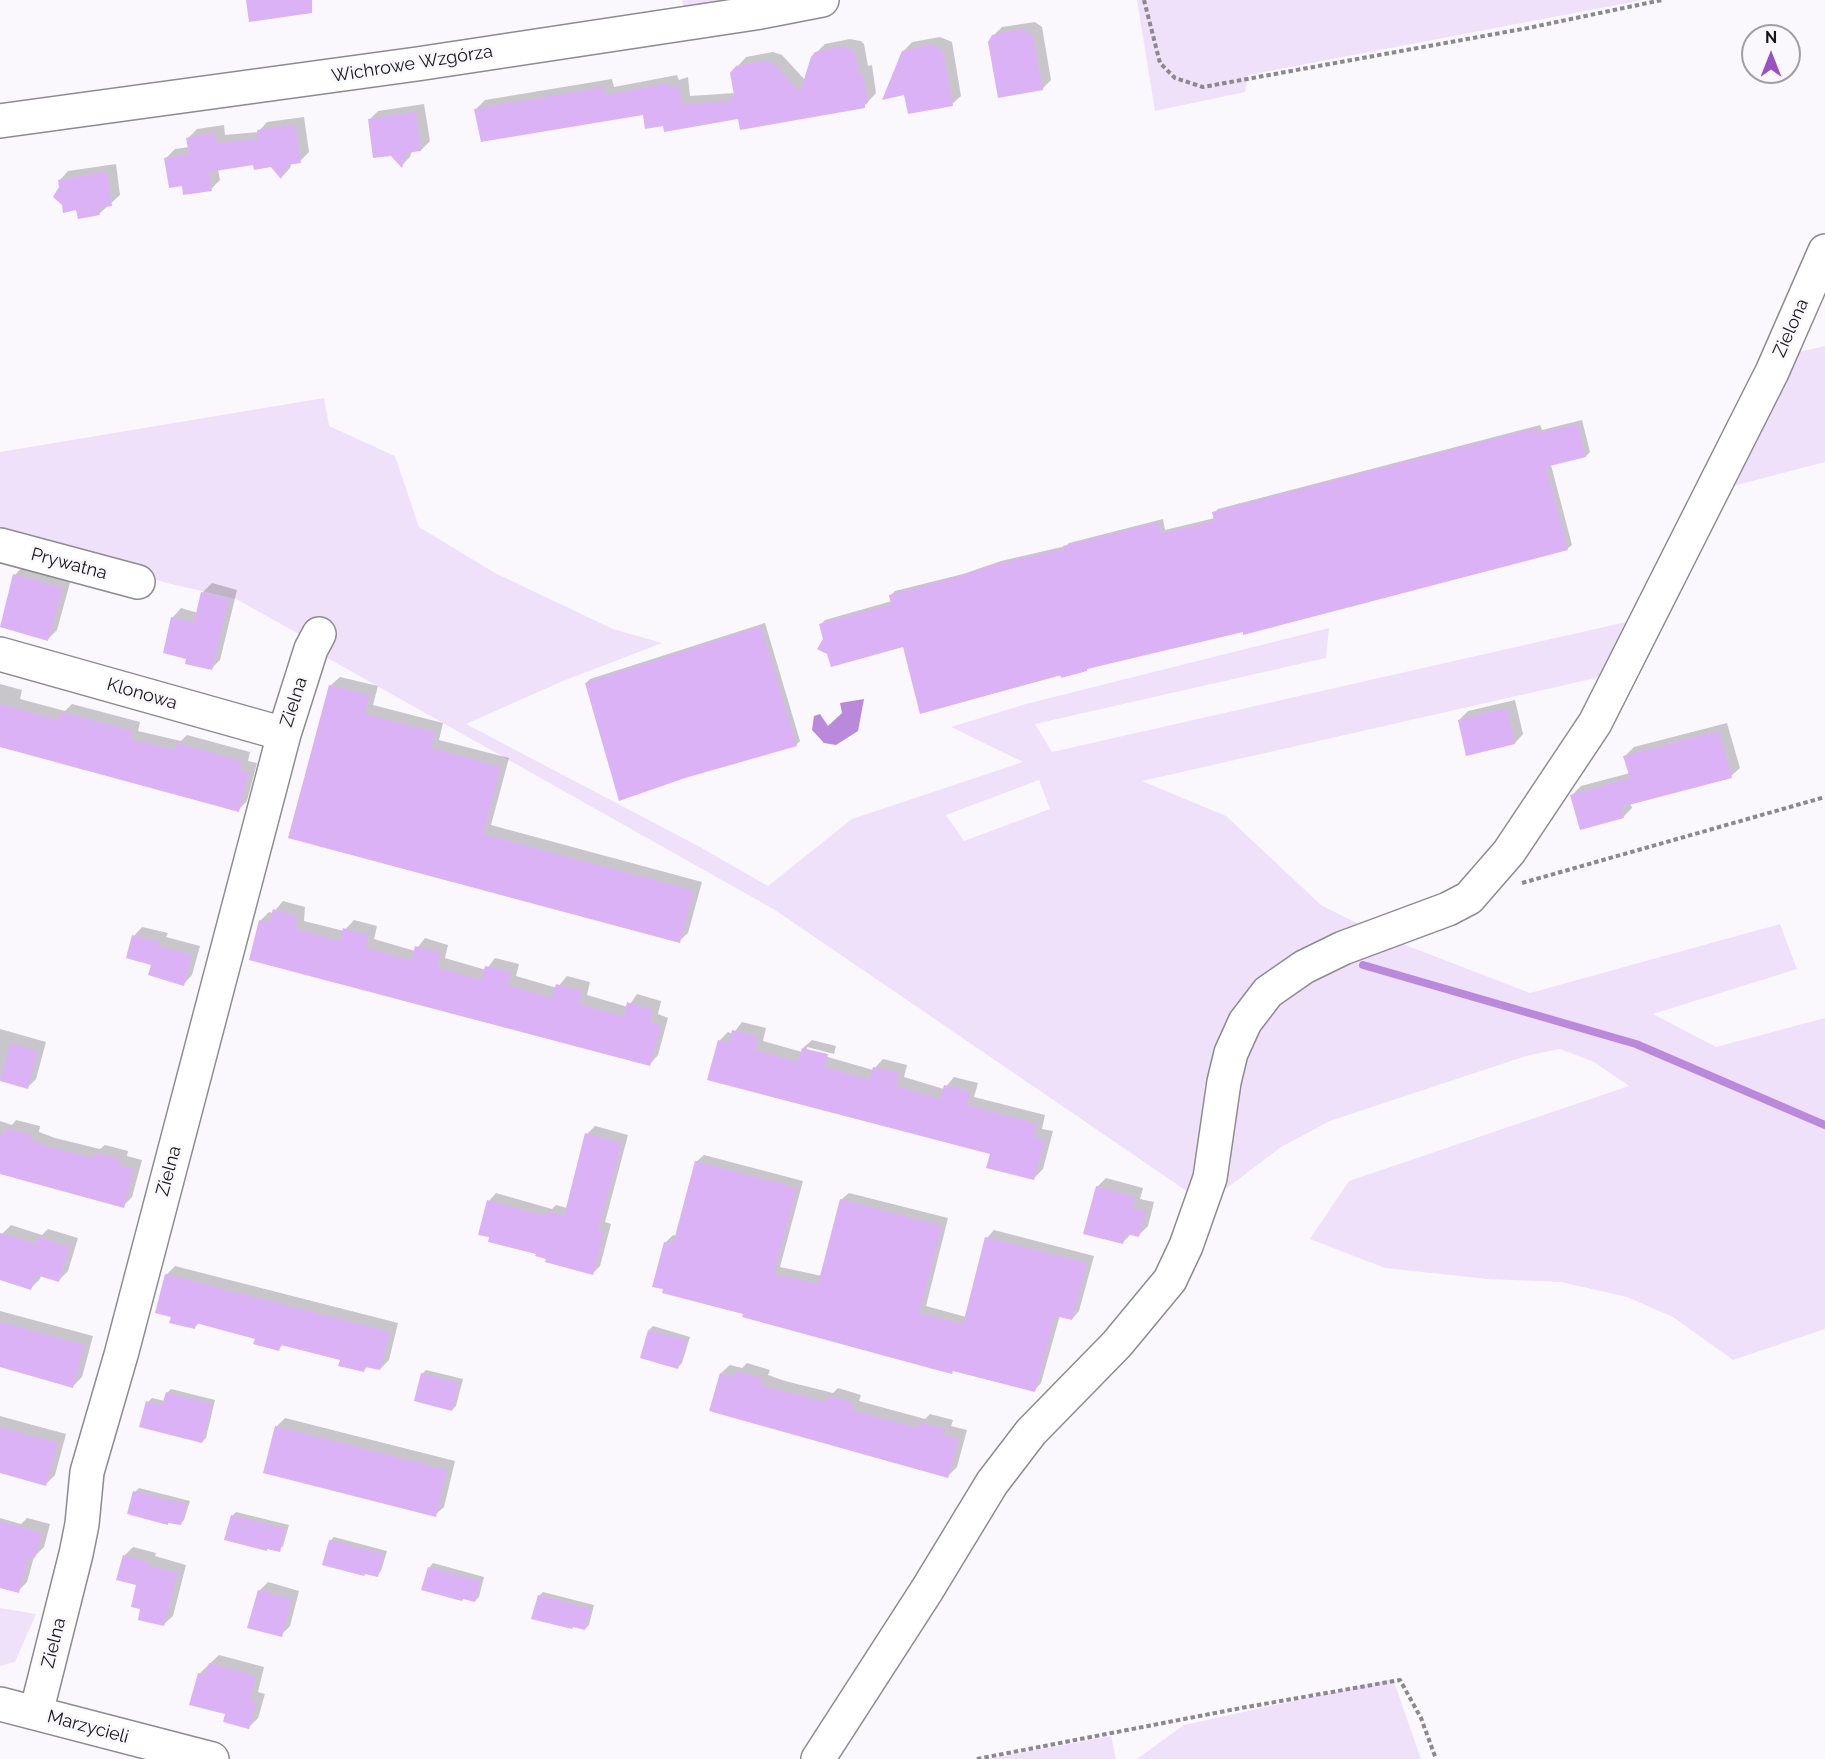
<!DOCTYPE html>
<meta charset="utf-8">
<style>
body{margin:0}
#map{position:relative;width:1825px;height:1759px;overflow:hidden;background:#fbf8fd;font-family:Raleway,sans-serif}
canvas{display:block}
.north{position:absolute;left:1741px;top:24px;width:60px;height:60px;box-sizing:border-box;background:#fbf8fd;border:2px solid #a09ea1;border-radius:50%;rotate:0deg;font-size:16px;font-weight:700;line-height:24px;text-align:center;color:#171618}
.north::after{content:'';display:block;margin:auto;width:21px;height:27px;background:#9950c3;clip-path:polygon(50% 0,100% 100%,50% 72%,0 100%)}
</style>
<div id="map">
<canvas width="1825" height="1759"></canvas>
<div class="north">N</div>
</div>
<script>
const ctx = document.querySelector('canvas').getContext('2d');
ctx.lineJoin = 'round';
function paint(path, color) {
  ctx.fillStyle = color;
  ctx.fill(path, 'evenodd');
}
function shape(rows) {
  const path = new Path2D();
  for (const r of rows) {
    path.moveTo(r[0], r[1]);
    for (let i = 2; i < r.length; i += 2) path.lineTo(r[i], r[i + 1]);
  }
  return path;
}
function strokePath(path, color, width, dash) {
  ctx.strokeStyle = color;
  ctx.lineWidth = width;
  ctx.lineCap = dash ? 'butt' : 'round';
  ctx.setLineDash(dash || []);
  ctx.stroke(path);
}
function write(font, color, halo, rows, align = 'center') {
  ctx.font = font + ' Raleway,sans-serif';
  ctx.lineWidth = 5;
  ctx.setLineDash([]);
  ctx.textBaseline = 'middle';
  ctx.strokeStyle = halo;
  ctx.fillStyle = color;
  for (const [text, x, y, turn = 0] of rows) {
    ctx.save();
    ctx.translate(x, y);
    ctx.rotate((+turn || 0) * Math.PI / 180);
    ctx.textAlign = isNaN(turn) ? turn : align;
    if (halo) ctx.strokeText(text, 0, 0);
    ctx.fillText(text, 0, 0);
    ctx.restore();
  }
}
const green = shape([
 [682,0,726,0,684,8],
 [1137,0,1643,0,1248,75,1245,92,1155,111],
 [1825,346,1825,462,1718,490,1786,355],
 [324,398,329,426,395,456,419,527,495,573,613,629,662,643,563,681,466,724,700,847,768,886,852,819,1023,762,951,727,1026,704,1329,628,1326,658,1035,724,1052,752,1635,620,1609,675,1142,781,1226,816,1321,905,1382,936,1530,993,1780,924,1797,969,1653,1014,1716,1047,1825,1018,1825,1329,1733,1360,1673,1317,1627,1297,1561,1282,1487,1279,1385,1268,1310,1239,1349,1181,1629,1086,1594,1062,1560,1049,1526,1056,1330,1121,1281,1147,1223,1191,1213,1209,775,910,324,656,306,638,236,599,167,583,0,534,0,452],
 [1039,780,1050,809,964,841,946,815],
 [0,1608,36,1614,15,1662,0,1666],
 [1393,1679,1421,1759,1137,1759,1184,1725],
 [1111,1736,1116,1759,989,1759]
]);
const water = shape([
 [864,699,858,731,836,745,824,743,812,730,814,716,820,714,828,726,842,713,840,703]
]);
const shadow = shape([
 [1035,22,1042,27,1051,80,1042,89,993,36,1002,27],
 [940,37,952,42,961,96,952,104,903,52,912,42],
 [850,39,861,41,864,44,868,66,872,65,876,93,864,106,664,124,645,114,476,109,485,100,612,79,614,87,677,75,679,80,688,77,690,96,735,93,737,67,746,57,773,52,782,55,805,80,816,53,825,44],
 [424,104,430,141,421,150,412,151,410,157,402,165,369,120,378,111],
 [304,117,309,152,300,161,292,162,290,168,282,177,272,165,255,164,218,169,220,180,211,189,183,185,166,158,175,149,189,147,188,138,197,129,224,125,225,135,258,132,267,122],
 [116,164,120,195,99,214,61,187,60,180,68,171],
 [1582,420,1590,452,1586,456,1551,465,1572,545,1567,549,1125,658,921,713,904,645,825,640,821,624,825,620,892,601,891,595,895,591,963,574,1001,561,1066,546,1069,543,1163,519,1165,530,1215,518,1214,513,1218,509,1540,425,1542,430],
 [23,566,71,579,57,630,48,639,15,575],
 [212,583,237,590,220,660,212,668,187,658,164,652,173,617,181,608,198,613,203,592],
 [765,623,800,741,796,745,684,777,586,683,590,679],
 [340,677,378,686,373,705,443,723,439,740,509,758,491,825,702,882,688,933,679,941,290,837,331,685],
 [0,684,22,690,20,699,65,711,72,704,140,722,138,731,181,741,187,735,250,752,248,761,257,763,247,801,238,810,0,745],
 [1515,700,1523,734,1515,743,1459,720,1468,711],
 [1727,723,1740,768,1731,776,1630,803,1632,808,1623,817,1572,795,1581,786,1630,773,1625,756,1634,747],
 [283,901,305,907,304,921,344,931,354,920,377,926,374,939,415,951,425,938,448,945,445,958,486,970,495,958,519,964,516,976,557,988,567,976,590,982,587,995,628,1007,637,994,661,1001,658,1014,668,1018,658,1055,650,1064,260,921,269,912,273,913],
 [142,927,168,933,166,937,200,946,192,975,184,984,153,964,134,936],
 [742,1022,766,1028,763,1041,802,1052,803,1048,812,1040,836,1046,834,1054,807,1047,807,1051,873,1070,883,1059,907,1065,904,1077,944,1089,954,1077,978,1083,974,1097,1045,1115,1042,1129,1053,1131,1043,1169,1034,1178,992,1153,719,1041,728,1032,733,1034],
 [0,1029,46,1042,36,1079,27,1088,0,1080],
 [16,1120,40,1126,39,1132,55,1138,100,1149,105,1145,128,1151,127,1156,142,1160,132,1197,123,1206,0,1172,0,1121,12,1125],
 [595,1126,628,1135,605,1222,611,1224,600,1266,592,1274,538,1253,489,1201,496,1193,552,1209,556,1205,567,1208,587,1134],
 [704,1155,803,1181,780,1267,822,1276,841,1200,849,1193,948,1218,926,1306,966,1317,987,1238,994,1230,1094,1256,1079,1311,1072,1319,1060,1315,1041,1383,1034,1391,745,1313,665,1243,673,1235,677,1236,696,1162],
 [1106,1178,1143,1188,1140,1199,1154,1202,1148,1226,1139,1235,1131,1234,1122,1243,1097,1187],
 [11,1225,42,1235,48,1229,78,1238,68,1271,59,1280,41,1275,40,1279,31,1288,0,1279,0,1242,2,1234],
 [175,1266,398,1323,389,1360,380,1369,368,1366,363,1371,341,1359,283,1344,279,1349,257,1338,199,1323,194,1328,173,1316,166,1275],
 [0,1311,93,1336,82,1377,73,1386,0,1366],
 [653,1326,690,1337,682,1363,678,1367,649,1330],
 [747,1363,770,1370,768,1375,785,1381,833,1393,838,1388,861,1395,859,1401,925,1419,930,1414,953,1420,951,1426,967,1430,957,1467,948,1476,721,1373,730,1365,742,1368],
 [426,1370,463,1379,456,1406,452,1410,422,1374],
 [171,1389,215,1400,206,1438,202,1442,148,1402,152,1398,165,1401,167,1393],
 [0,1416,66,1434,55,1475,46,1484,0,1472],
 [285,1418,455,1461,444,1507,435,1515,276,1427],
 [139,1488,190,1501,184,1520,180,1524,135,1492],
 [236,1512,289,1525,283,1546,279,1550,232,1516],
 [0,1518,21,1524,27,1518,50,1524,44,1547,34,1557,27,1582,18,1591,0,1586],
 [334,1537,387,1551,381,1571,377,1575,366,1572,330,1541],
 [133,1547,156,1553,155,1556,186,1565,173,1616,164,1624,142,1608,138,1584,124,1556],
 [433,1563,484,1577,479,1597,475,1601,463,1597,429,1568],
 [268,1582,299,1591,290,1626,281,1635,259,1591],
 [543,1592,594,1605,589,1625,585,1629,539,1596],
 [219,1655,264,1667,258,1692,265,1694,258,1718,249,1727,227,1713,199,1674]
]);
const stream = shape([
 [1363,965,1636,1044,1825,1125]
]);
const building = shape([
 [246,0,312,0,312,13,249,22],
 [1020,29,1025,30,1033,36,1043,90,998,98,988,42,992,35],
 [930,45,935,46,943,51,953,106,908,114,904,95,882,100,902,51],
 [840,47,847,47,855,53,859,74,863,73,868,103,865,104,865,108,740,130,738,119,664,132,663,126,645,129,643,115,481,142,474,109,604,87,605,95,669,83,670,88,679,85,682,104,731,101,730,96,734,95,730,73,736,66,763,61,773,63,800,92,811,57,815,52],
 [416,112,421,151,407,153,402,168,391,156,373,158,368,119],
 [295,125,301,163,287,165,281,179,271,167,254,170,253,165,209,172,212,191,183,195,182,186,169,188,164,158,189,154,186,138,215,133,217,143,258,139,257,130],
 [107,172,112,206,98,208,100,215,78,219,76,210,63,213,62,205,53,197,59,187,58,180],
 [1578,424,1586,457,1546,467,1568,550,1243,635,1243,632,1087,669,1087,671,1061,678,1060,675,920,714,903,647,831,667,827,654,817,649,823,639,819,624,891,604,889,595,957,577,996,564,1064,549,1063,546,1159,522,1161,533,1214,521,1212,512,1536,428,1538,433],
 [13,574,63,588,48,641,0,627],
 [201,592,229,599,212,670,185,664,186,659,163,653,171,617,194,622],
 [761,626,797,746,685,778,619,801,585,683],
 [329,685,370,695,365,714,435,732,431,748,501,767,483,834,694,891,680,943,288,838],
 [0,704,59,720,62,712,132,731,130,739,175,750,177,743,242,761,240,770,249,772,239,812,0,747],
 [1507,708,1515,744,1466,756,1458,720],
 [1719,731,1732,778,1621,807,1624,818,1580,830,1570,795,1630,778,1623,756],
 [273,909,297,916,296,929,340,941,343,928,369,935,366,948,411,960,415,946,441,953,437,967,481,980,485,966,511,972,508,985,552,998,556,984,582,991,579,1004,624,1017,627,1002,653,1010,650,1023,661,1026,650,1066,249,960,259,920,269,923],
 [132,935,160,942,159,946,192,955,184,986,148,975,151,965,126,958],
 [732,1030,758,1036,755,1050,798,1062,802,1048,828,1054,825,1067,869,1080,873,1067,899,1073,896,1086,940,1099,944,1085,957,1088,970,1092,967,1105,1037,1124,1034,1137,1045,1140,1034,1180,986,1168,990,1154,707,1080,718,1040,729,1043],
 [10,1043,38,1051,28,1089,0,1081],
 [6,1128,32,1135,31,1140,46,1146,93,1158,95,1153,120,1159,119,1165,134,1169,124,1208,0,1174,0,1132,5,1134],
 [585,1133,622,1143,598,1230,604,1231,593,1275,545,1262,546,1259,535,1256,536,1254,488,1242,489,1237,478,1235,487,1200,546,1216,547,1211,564,1216],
 [695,1161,797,1188,774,1274,818,1284,840,1199,942,1226,919,1313,963,1324,985,1237,1087,1263,1072,1320,1055,1316,1035,1392,953,1371,952,1374,933,1369,742,1317,743,1314,662,1293,663,1289,652,1287,664,1242,673,1244],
 [1096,1186,1135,1197,1132,1208,1146,1211,1139,1237,1126,1234,1123,1244,1083,1234],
 [0,1233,36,1244,38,1237,70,1247,59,1282,36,1275,31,1290,0,1280],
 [165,1274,390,1332,380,1370,365,1367,364,1372,338,1366,340,1360,281,1345,279,1351,253,1344,255,1339,196,1323,195,1329,169,1323,171,1317,155,1313],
 [0,1322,85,1345,73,1388,0,1367],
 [648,1330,687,1340,678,1369,640,1358],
 [736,1371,762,1378,760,1384,775,1389,826,1402,828,1396,854,1403,851,1410,918,1428,920,1422,945,1429,943,1435,959,1439,948,1478,709,1411,720,1373,735,1377],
 [421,1373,459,1383,452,1411,414,1401],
 [166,1392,212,1404,202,1443,139,1427,146,1401,162,1405],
 [275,1426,447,1470,436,1517,263,1473],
 [0,1427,58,1443,46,1486,0,1473],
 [133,1491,187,1504,181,1525,168,1523,168,1525,127,1514],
 [231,1515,286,1529,280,1552,267,1549,267,1551,224,1540],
 [0,1521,42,1533,35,1558,29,1556,19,1593,0,1588],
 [329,1540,384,1554,378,1577,365,1574,364,1576,322,1565],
 [123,1555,148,1562,147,1565,178,1573,164,1626,138,1620,140,1609,131,1607,136,1585,116,1580],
 [428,1567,481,1581,475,1602,463,1599,462,1601,421,1590],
 [258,1590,292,1599,282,1637,247,1628],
 [538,1595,591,1609,585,1630,573,1627,572,1629,531,1619],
 [209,1663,256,1676,250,1701,257,1702,249,1729,223,1722,225,1714,189,1705,198,1673,205,1675]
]);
const path = shape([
 [1144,0,1160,63,1175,78,1203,87,1528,28,1662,0],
 [1522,883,1825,797],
 [977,1759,1241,1708,1400,1680,1421,1718,1436,1759]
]);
const minor = shape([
 [0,121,417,64,755,13,822,0],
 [0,545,138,582],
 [0,654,284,734],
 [0,1704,212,1759],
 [36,1713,76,1554,82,1524,87,1472,121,1355,284,734,311,649,319,634],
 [818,1759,927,1590,992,1483,1031,1432,1117,1344,1170,1280,1186,1246,1210,1178,1224,1082,1231,1053,1245,1022,1268,992,1304,967,1343,948,1448,909,1469,898,1509,852,1595,723,1772,372,1825,251]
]);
const streetNames = [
 ["Wichrowe Wzgórza",412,64,-9],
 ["Zielona",1791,328,-66],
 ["Prywatna",69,564,15],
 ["Klonowa",142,694,16],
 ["Zielna",294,702,-72],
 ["Zielna",169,1171,-75],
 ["Zielna",54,1643,-76],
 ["Marzycieli",88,1727,15]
];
paint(green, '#efe1fa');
paint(water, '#bb89dc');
paint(shadow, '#0003');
strokePath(stream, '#bb89dc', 8);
paint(building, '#dbb2f6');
strokePath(minor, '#8e8b90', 36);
strokePath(path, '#8b898d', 4, [4.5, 3]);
strokePath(minor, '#fff', 33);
write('18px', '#171618', '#fbf8fd', streetNames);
</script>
